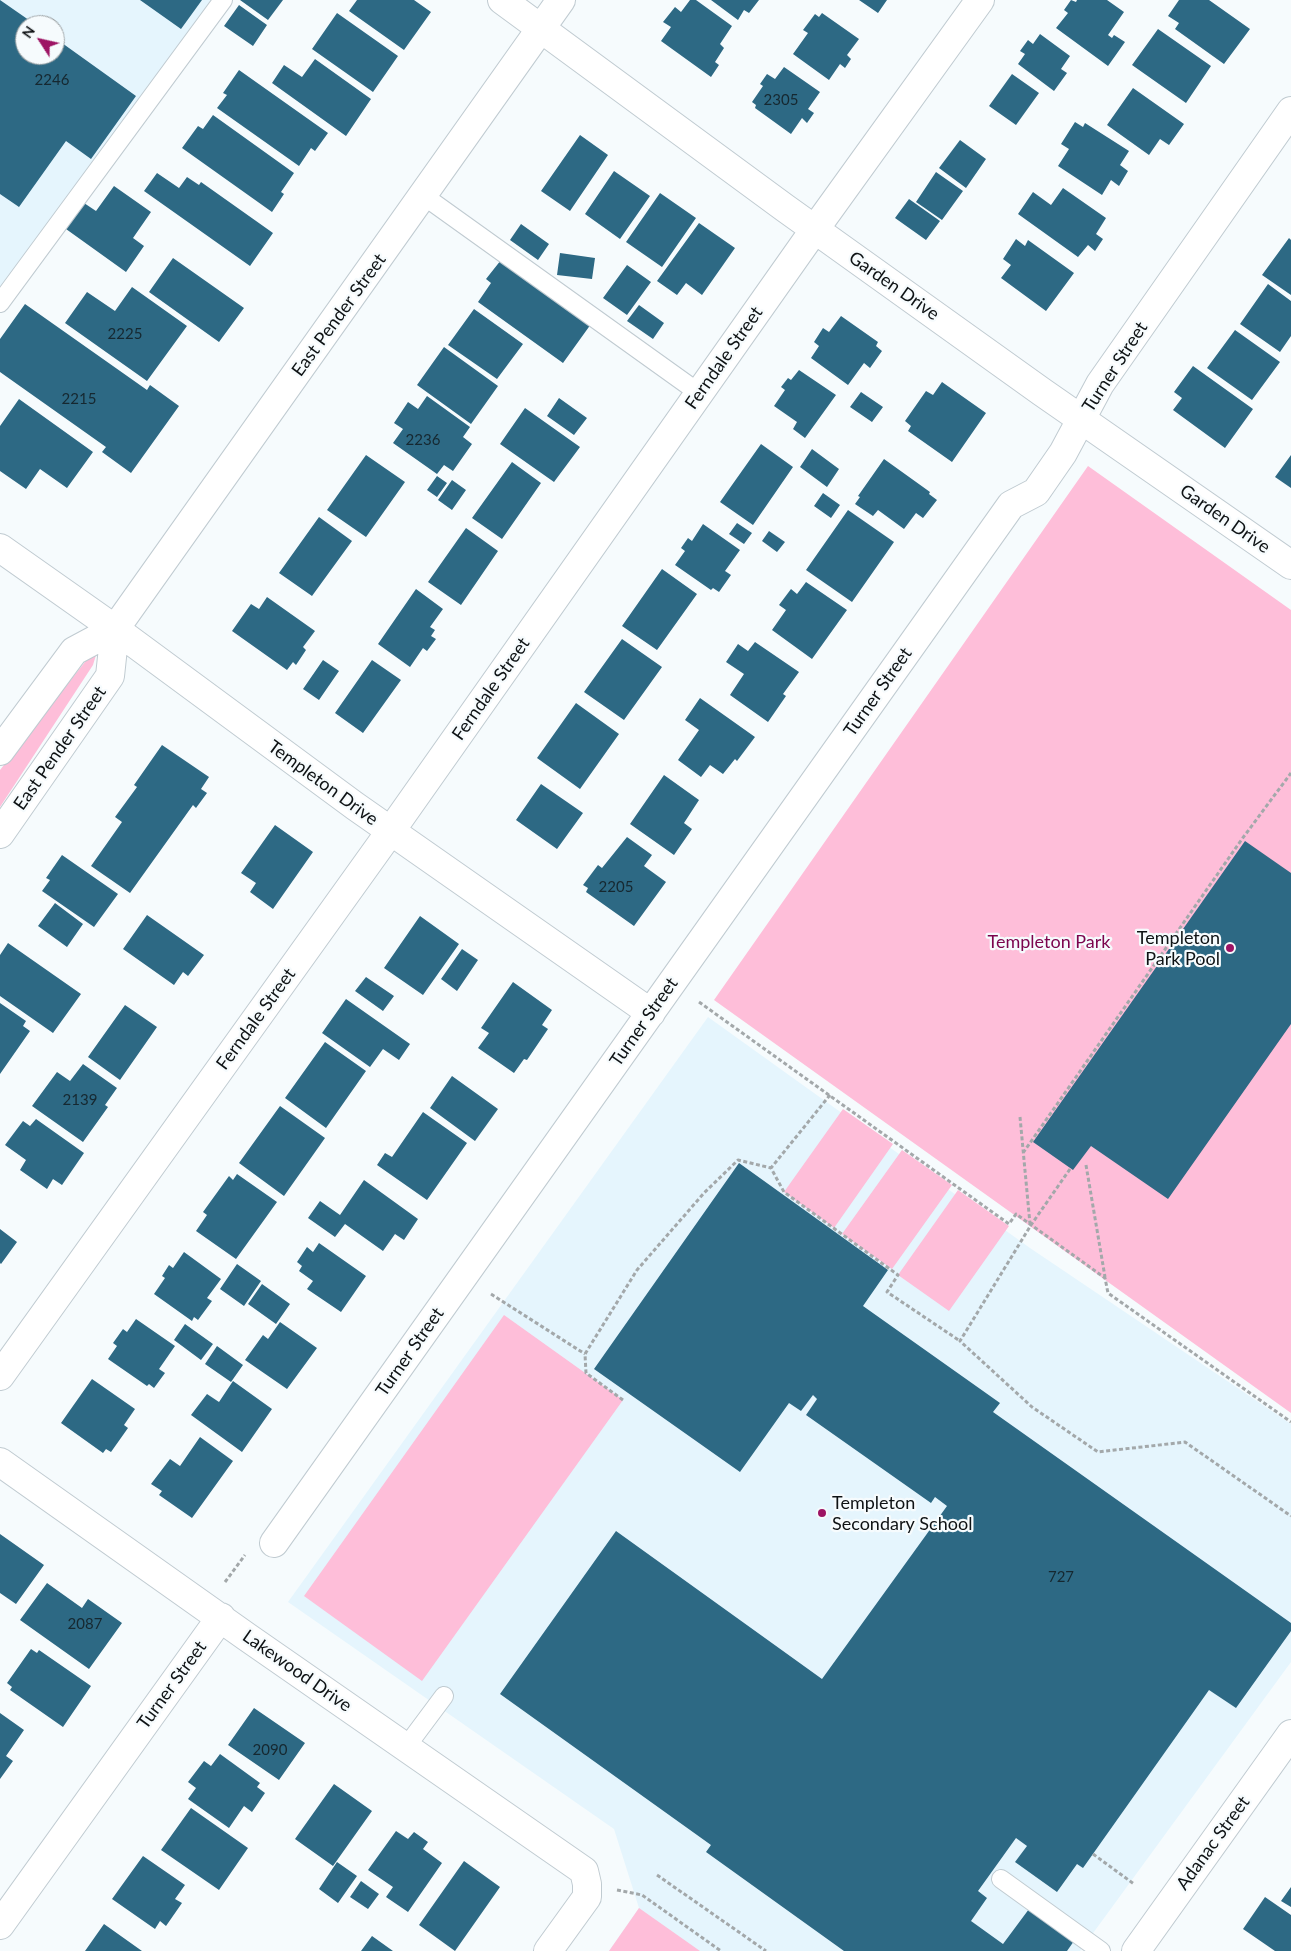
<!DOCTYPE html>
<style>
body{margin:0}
#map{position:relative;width:1291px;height:1951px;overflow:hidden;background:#f6fbfd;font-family:Lato,sans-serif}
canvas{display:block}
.north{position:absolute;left:15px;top:15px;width:50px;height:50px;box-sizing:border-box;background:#f6fbfd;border:1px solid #999ea0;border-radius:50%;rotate:305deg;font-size:14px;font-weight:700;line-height:20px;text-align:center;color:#0e1214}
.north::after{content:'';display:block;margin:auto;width:18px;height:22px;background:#9d1464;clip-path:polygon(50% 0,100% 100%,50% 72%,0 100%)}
</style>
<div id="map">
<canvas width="1291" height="1951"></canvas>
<div class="north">N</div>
</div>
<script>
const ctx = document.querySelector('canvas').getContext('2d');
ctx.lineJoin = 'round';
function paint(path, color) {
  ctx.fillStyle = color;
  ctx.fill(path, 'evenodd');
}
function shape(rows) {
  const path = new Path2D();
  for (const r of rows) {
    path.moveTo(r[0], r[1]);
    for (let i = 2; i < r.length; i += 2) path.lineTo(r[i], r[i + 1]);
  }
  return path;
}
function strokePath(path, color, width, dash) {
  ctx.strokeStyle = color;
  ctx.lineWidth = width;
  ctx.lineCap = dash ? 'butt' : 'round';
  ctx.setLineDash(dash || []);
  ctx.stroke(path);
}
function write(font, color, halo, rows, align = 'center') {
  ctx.font = font + ' Lato,sans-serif';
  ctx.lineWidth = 4.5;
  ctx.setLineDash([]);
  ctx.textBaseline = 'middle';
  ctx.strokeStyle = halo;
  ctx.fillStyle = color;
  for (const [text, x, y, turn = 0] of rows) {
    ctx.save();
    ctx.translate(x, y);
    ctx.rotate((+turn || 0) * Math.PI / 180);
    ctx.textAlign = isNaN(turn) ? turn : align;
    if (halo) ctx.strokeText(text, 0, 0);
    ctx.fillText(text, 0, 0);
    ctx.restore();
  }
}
const built = shape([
 [0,0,223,0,0,303],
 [25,25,55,25,55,55,25,55],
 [708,1017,1030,1248,1291,1424,1291,1662,1080,1951,609,1951,639,1908,614,1829,288,1602]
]);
const green = shape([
 [1088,466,1291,610,1291,1413,714,1000],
 [92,653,96,655,93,665,0,807,0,770],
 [843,1109,893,1144,834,1228,784,1192],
 [902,1150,952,1185,892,1269,842,1234],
 [958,1190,1009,1226,949,1311,898,1275],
 [504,1315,623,1400,422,1681,304,1596],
 [639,1908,700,1951,609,1951]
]);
const building = shape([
 [0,0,36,25,25,25,25,55,55,55,55,38,136,96,91,159,66,141,19,207,0,194],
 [140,0,202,0,181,29],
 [240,0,283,0,268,20],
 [357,0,414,0,431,12,404,50,349,11],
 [690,0,696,0,732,26,720,44,724,48,715,62,719,65,711,77,661,41,671,27,663,22,675,7,681,12],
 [711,0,759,0,749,13,744,10,738,20],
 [859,0,887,0,878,13],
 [1071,0,1076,2,1077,0,1107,0,1124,12,1108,35,1112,38,1114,35,1125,42,1108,66,1056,28,1068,13,1064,10],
 [1179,0,1209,0,1250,29,1224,64,1175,29,1179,23,1168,16],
 [239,5,267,25,253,46,224,26],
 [337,13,398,56,373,92,312,49],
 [822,13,859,39,847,55,851,59,845,68,840,64,829,80,793,54,808,33,803,30,815,14,819,17],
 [1158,29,1211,66,1186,103,1132,65],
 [1040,34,1070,56,1061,69,1067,73,1054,91,1018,64,1025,54,1020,51,1028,40,1033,44],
 [315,59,371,99,346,136,272,83,284,65,302,77],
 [784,67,820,92,808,109,814,113,807,123,802,118,791,134,755,108,756,105,752,102,763,86,760,84,767,74,775,79],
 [239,70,328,133,315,151,311,148,299,166,217,108,227,95,223,93],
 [1012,74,1039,93,1016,125,989,106],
 [1133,88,1184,124,1169,145,1160,139,1149,155,1107,125],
 [213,115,294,173,281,192,284,194,272,212,182,148,198,126,203,129],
 [1075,122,1083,127,1085,123,1129,151,1120,165,1128,171,1119,186,1111,180,1102,195,1058,166,1069,149,1061,144],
 [580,135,608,155,570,211,541,191],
 [960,140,986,159,966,188,939,168],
 [614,171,650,196,620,239,585,214],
 [936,172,963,191,942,220,916,202],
 [157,173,179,188,187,177,199,185,201,182,273,233,250,266,144,191],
 [114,186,151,212,133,238,144,246,126,272,66,229,84,203,96,211],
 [1063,188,1106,218,1096,234,1103,239,1095,251,1088,245,1078,257,1018,214,1033,192,1051,205],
 [660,193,696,218,662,267,626,242],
 [909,199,940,221,926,240,895,218],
 [699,223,735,248,702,295,686,283,677,295,657,281],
 [521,224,549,244,538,260,510,240],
 [1289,238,1291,240,1291,295,1262,275],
 [1016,239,1025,246,1028,240,1074,273,1046,311,1001,278,1011,265,1003,259],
 [560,253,595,258,592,279,557,275],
 [173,258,244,308,219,342,149,292],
 [501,260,591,324,563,363,478,302,491,283,486,279],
 [627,265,651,282,627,315,603,298],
 [1268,284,1291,301,1291,336,1280,352,1240,324],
 [132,287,187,326,147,381,65,323,87,292,115,311],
 [25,304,147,390,150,385,179,406,131,473,102,452,106,447,0,372,0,339],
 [639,305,664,323,653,339,627,321],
 [474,309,523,344,497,379,448,345],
 [841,316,878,342,876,346,882,351,870,368,864,363,848,385,811,358,819,346,814,342,823,328,829,332],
 [1235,330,1280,362,1252,400,1207,368],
 [444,347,498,386,471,424,417,385],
 [1193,366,1253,409,1225,448,1173,410,1182,398,1174,392],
 [799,370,836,395,805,438,793,429,797,422,774,406,785,390,781,387,788,378,791,380],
 [942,382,986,413,952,462,908,431,911,426,905,421,926,391,933,395],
 [861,392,883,407,872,422,850,407],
 [427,396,470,427,463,437,472,444,453,471,444,465,437,474,393,443,403,429,394,423,408,402,418,409],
 [559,398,587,418,574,435,547,416],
 [19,399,93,452,67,488,40,469,26,489,0,471,0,426],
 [525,408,580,447,554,482,500,444],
 [761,444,793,467,753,525,720,502],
 [812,449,839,469,827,487,800,467],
 [366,455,405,482,366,537,327,510],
 [1291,455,1291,488,1275,477],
 [884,459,930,492,929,494,937,500,923,518,916,513,904,529,878,510,873,516,855,504,860,497,858,496],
 [512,462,541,483,502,539,472,518],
 [437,476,447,483,437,497,427,490],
 [452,480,466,490,452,510,438,500],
 [823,493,840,505,831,518,814,506],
 [848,510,894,542,852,602,806,570],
 [319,517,352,541,312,596,279,573],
 [737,523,752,533,744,544,729,534],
 [703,524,740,550,725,571,731,575,719,592,713,588,711,590,675,565,685,551,681,548,688,538,692,541],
 [466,528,498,551,461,605,428,582],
 [769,531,785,542,777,552,762,541],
 [662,569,697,594,657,650,622,626],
 [806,582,847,610,812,659,772,630,786,610,779,605,791,589,797,594],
 [416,589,443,609,430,627,435,630,431,636,436,639,427,651,423,648,410,667,378,644],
 [267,597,315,631,303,647,306,650,296,665,293,662,287,670,232,631,251,604,259,609],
 [622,639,662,667,624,720,584,692],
 [755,642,799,672,783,694,786,696,768,722,730,695,744,674,726,662,738,644,748,651],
 [323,660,339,671,319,700,303,689],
 [372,660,401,680,363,733,335,713],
 [700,698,755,737,737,761,735,759,723,774,710,765,701,777,678,760,699,730,685,720],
 [576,703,619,734,580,789,537,758],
 [162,745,209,777,201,789,207,793,196,808,193,805,130,893,91,866,122,822,115,817,137,787,134,785],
 [664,775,699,800,684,823,692,829,674,855,630,824],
 [541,784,583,813,557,849,516,820],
 [275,825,313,852,273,909,250,892,256,883,241,873],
 [627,837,652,855,644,866,666,882,634,926,586,892,588,888,583,885,598,865,602,868],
 [1245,841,1291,873,1291,1024,1168,1199,1091,1146,1073,1170,1033,1142],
 [62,855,118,894,94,927,42,891,50,880,46,878],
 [55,903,83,924,67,947,38,926],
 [147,915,204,955,188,976,183,972,174,985,123,949],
 [420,916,459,944,423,995,384,968],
 [8,943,81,994,53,1033,0,996,0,955],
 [462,949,478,960,457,991,441,979],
 [366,977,394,996,383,1011,355,991],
 [513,982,552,1010,542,1025,548,1029,527,1060,524,1059,514,1073,478,1048,489,1033,481,1028],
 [346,999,410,1044,399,1060,383,1049,370,1067,322,1033],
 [0,1003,26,1021,23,1026,30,1031,0,1074],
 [125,1005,157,1027,120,1080,88,1057],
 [325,1042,366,1071,326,1128,285,1098],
 [83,1064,117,1088,105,1105,108,1107,83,1142,32,1106,57,1072,70,1081],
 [452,1076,498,1109,475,1141,430,1108],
 [280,1106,325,1138,284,1196,239,1163],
 [423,1112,467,1143,427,1200,377,1165,385,1153,392,1157],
 [36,1119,84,1153,62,1185,53,1179,47,1189,20,1170,26,1160,5,1145,23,1121,30,1126],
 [739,1163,888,1270,863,1306,1000,1403,993,1412,1291,1623,1291,1631,1236,1708,1209,1690,1083,1868,1077,1864,1057,1892,1015,1862,1027,1846,1016,1838,978,1891,987,1898,971,1921,1003,1944,1029,1909,1074,1941,1067,1951,844,1951,706,1852,711,1845,500,1694,616,1531,822,1679,947,1506,935,1497,931,1503,806,1415,817,1399,813,1395,801,1411,789,1403,740,1472,594,1369],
 [237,1174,277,1202,236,1259,196,1231,207,1215,203,1212,229,1176,233,1180],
 [364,1180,418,1219,404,1240,395,1234,383,1251,345,1224,335,1237,308,1218,320,1201,340,1215],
 [0,1229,17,1242,1,1264,0,1263],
 [319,1243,366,1276,341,1312,307,1289,313,1281,299,1271,302,1266,297,1262,307,1247,313,1252],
 [184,1252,221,1279,207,1298,212,1301,198,1320,194,1317,192,1321,154,1294,165,1278,162,1276,169,1265,173,1268],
 [237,1264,261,1281,244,1306,220,1289],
 [262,1284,290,1304,276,1324,248,1304],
 [136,1319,175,1346,159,1369,165,1373,154,1388,149,1384,147,1386,108,1359,117,1346,113,1343,123,1329,127,1332],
 [280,1322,317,1348,287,1389,245,1360,263,1335,268,1339],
 [185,1324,213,1344,201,1360,174,1340],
 [217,1346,243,1365,231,1382,205,1364],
 [92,1379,135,1409,124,1425,128,1428,111,1452,106,1449,103,1453,61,1423],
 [233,1381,272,1409,242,1452,191,1415,207,1394,219,1402],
 [200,1437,233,1461,192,1518,159,1495,162,1491,151,1484,170,1459,180,1466],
 [0,1534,44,1565,16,1604,0,1593],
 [47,1583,82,1608,88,1599,122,1623,89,1669,20,1620],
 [31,1649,37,1653,39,1650,91,1686,63,1727,10,1690,12,1687,7,1683],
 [254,1708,305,1743,279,1780,228,1745],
 [0,1713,24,1730,6,1756,13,1761,0,1779],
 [220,1754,260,1783,257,1787,265,1793,252,1812,244,1806,229,1828,188,1799,196,1788,188,1782,204,1761,211,1766],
 [334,1784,372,1811,333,1866,295,1839],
 [191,1808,248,1848,219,1890,161,1850],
 [396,1831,408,1839,414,1832,428,1842,423,1849,442,1863,408,1912,386,1897,393,1887,368,1870],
 [143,1856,185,1885,175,1899,182,1903,166,1926,160,1921,155,1929,112,1899],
 [464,1861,500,1887,455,1951,419,1925],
 [337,1862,357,1876,338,1903,319,1889],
 [361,1881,379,1894,368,1909,350,1897],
 [1291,1887,1291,1907,1281,1901],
 [1265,1897,1291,1915,1291,1951,1275,1951,1243,1929],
 [104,1924,142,1951,85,1951],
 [372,1936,393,1951,361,1951]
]);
const path = shape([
 [699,1002,1009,1224,1016,1214,1105,1278,1108,1293,1291,1422],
 [830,1095,771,1168,784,1192,898,1275,887,1292,960,1341],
 [1020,1117,1030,1224],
 [1023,1153,1242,839,1291,773],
 [1086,1165,1105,1277],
 [1070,1169,1031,1225,960,1341,1032,1407,1098,1452,1185,1442,1291,1516],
 [491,1294,585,1354],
 [623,1400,586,1373,585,1354,637,1270,704,1193,738,1160,771,1168],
 [225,1582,245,1555],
 [1093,1854,1134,1884],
 [657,1875,766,1951],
 [617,1890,642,1895,721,1951]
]);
const lane = shape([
 [424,196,699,393],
 [0,303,223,0],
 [406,1747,444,1696],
 [1001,1879,1101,1951]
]);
const street = shape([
 [502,0,785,208,1042,392,1291,565],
 [0,548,115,629,355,806,651,1013],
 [0,751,74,651,115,629],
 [0,834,110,676,115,629,561,0],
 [0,1376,390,832,815,229,980,0],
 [0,1462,247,1637,584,1871,587,1884,587,1897,548,1951],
 [274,1543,1011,505,1036,492,1063,453,1100,384,1291,111],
 [0,1925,221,1617],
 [1136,1951,1291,1734]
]);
const markers = [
 [1230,948,5,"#9d1464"],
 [822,1513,5,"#9d1464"]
];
const numberNames = [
 ["2246",52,80],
 ["2305",781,100],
 ["2225",125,334],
 ["2215",79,399],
 ["2236",423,440],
 ["2205",616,887],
 ["2139",80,1100],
 ["727",1061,1577],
 ["2087",85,1624],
 ["2090",270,1750]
];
const streetNames = [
 ["Garden Drive",894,286,35],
 ["East Pender Street",339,315,-54],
 ["Ferndale Street",724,358,-55],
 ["Turner Street",1115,367,-57],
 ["Garden Drive",1225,519,35],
 ["Ferndale Street",491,689,-55],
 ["Turner Street",878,692,-55],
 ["East Pender Street",60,748,-55],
 ["Templeton Drive",323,783,36],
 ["Ferndale Street",256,1019,-54],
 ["Turner Street",644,1022,-55],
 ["Turner Street",410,1352,-55],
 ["Lakewood Drive",297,1671,35],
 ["Turner Street",172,1685,-54],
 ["Adanac Street",1213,1843,-54]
];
const poiNames = [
 ["Templeton",1220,938],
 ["Park Pool",1220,959],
 ["Templeton",832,1503,"left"],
 ["Secondary School",832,1524,"left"]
];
const parkNames = [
 ["Templeton Park",1049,942]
];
paint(built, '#e5f5fd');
paint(green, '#febed9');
paint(building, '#2d6984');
strokePath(lane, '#c0cbd1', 20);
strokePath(street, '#c0cbd1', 30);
strokePath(path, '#a3a8aa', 3, [4, 2.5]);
strokePath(lane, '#fff', 18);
strokePath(street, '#fff', 28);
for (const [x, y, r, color] of markers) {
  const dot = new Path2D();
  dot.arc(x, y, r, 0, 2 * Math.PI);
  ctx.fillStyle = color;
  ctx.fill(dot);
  strokePath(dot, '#f6fbfd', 2);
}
write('15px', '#162830', null, numberNames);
write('18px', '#0e1214', '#f6fbfd', streetNames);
write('18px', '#0e1214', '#f6fbfd', poiNames, 'right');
write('18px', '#7b044d', '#f6fbfd', parkNames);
</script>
